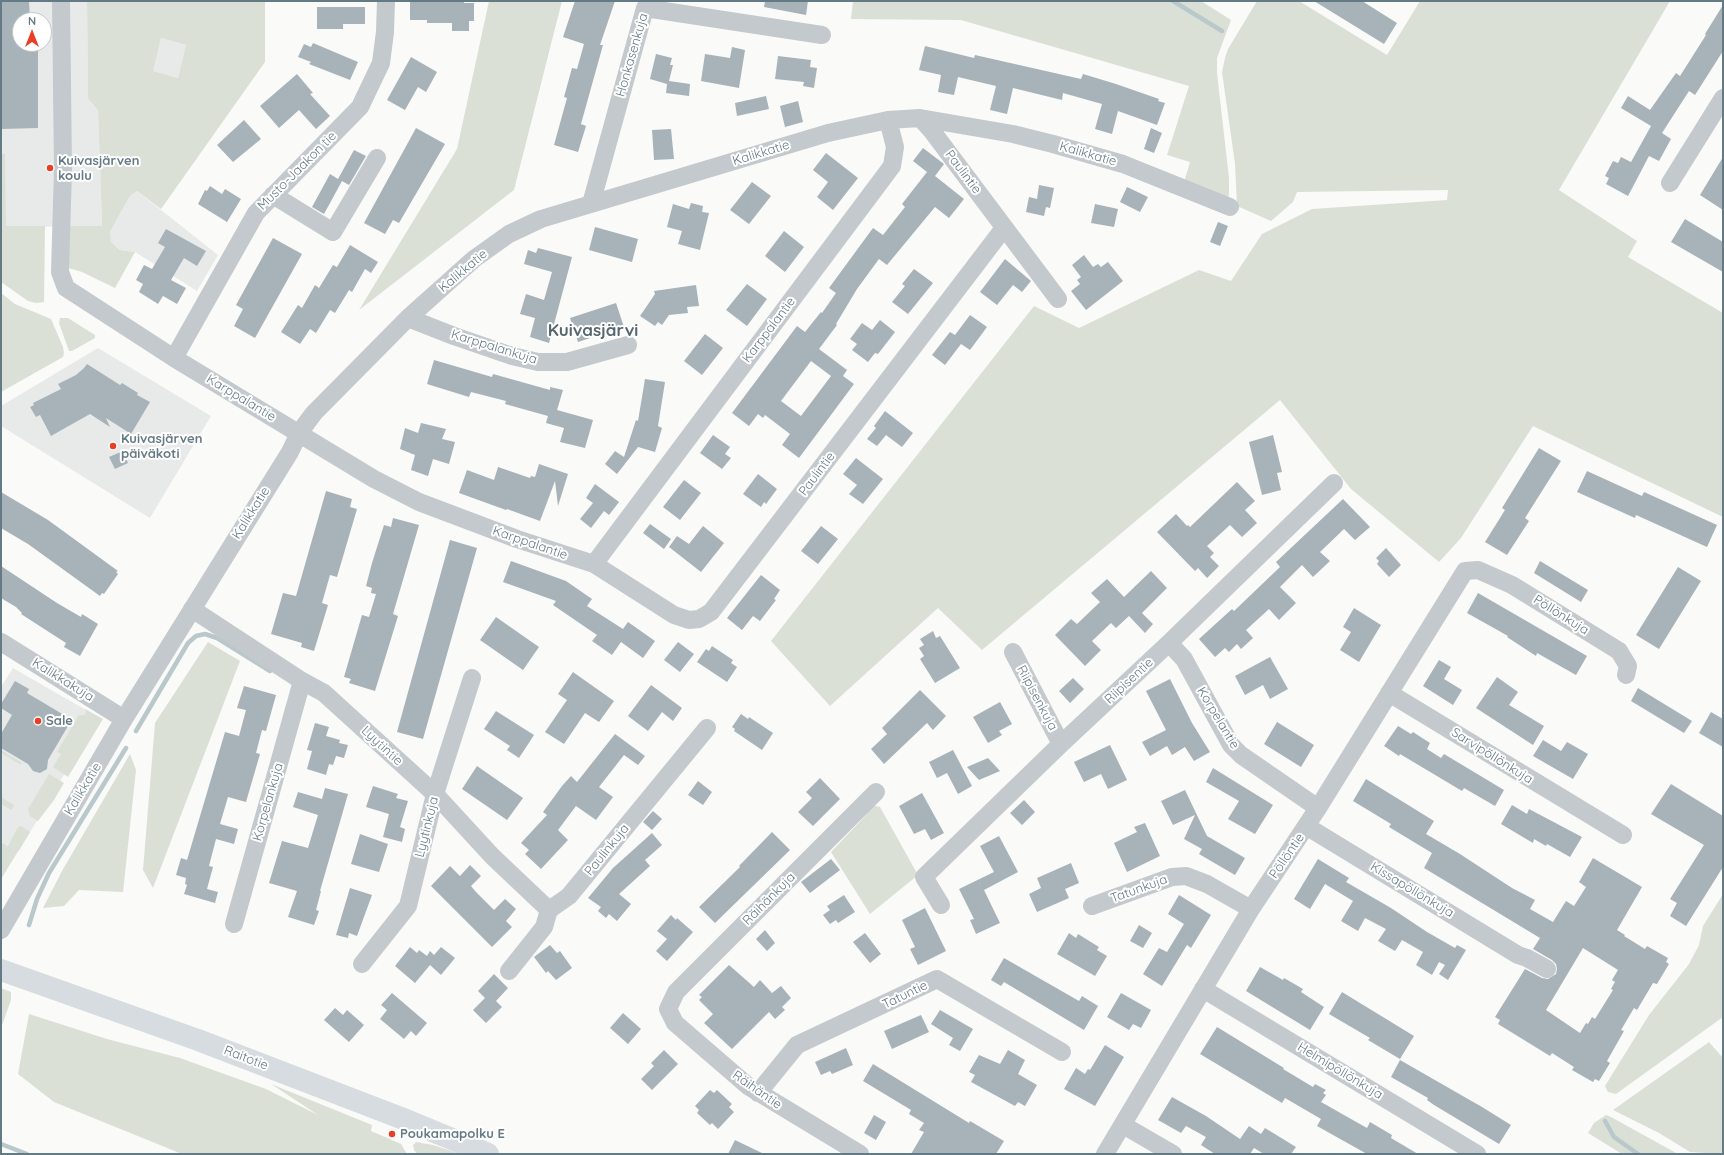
<!DOCTYPE html>
<meta charset="utf-8">
<style>
body{margin:0}
#map{position:relative;width:1724px;height:1155px;overflow:hidden;background:#fafaf8;font-family:Quicksand,sans-serif}
canvas{display:block}
.frame{position:absolute;inset:0;border:2px solid #647a84;pointer-events:none}
.north{position:absolute;left:12px;top:12px;width:40px;height:40px;box-sizing:border-box;background:#fff;border:1px solid #c1cace;border-radius:50%;rotate:0deg;font-size:11px;font-weight:700;line-height:16px;text-align:center;color:#647a84}
.north::after{content:'';display:block;margin:auto;width:14px;height:18px;background:#ea3f27;clip-path:polygon(50% 0,100% 100%,50% 72%,0 100%)}
</style>
<div id="map">
<canvas width="1724" height="1155"></canvas>
<div class="frame"></div>
<div class="north">N</div>
</div>
<script>
const ctx = document.querySelector('canvas').getContext('2d');
ctx.lineJoin = 'round';
function paint(path, color) {
  ctx.fillStyle = color;
  ctx.fill(path, 'evenodd');
}
function shape(rows) {
  const path = new Path2D();
  for (const r of rows) {
    path.moveTo(r[0], r[1]);
    for (let i = 2; i < r.length; i += 2) path.lineTo(r[i], r[i + 1]);
  }
  return path;
}
function strokePath(path, color, width, dash) {
  ctx.strokeStyle = color;
  ctx.lineWidth = width;
  ctx.lineCap = dash ? 'butt' : 'round';
  ctx.setLineDash(dash || []);
  ctx.stroke(path);
}
function write(font, color, halo, rows, align = 'center') {
  ctx.font = font + ' Quicksand,sans-serif';
  ctx.lineWidth = 4;
  ctx.setLineDash([]);
  ctx.textBaseline = 'middle';
  ctx.strokeStyle = halo;
  ctx.fillStyle = color;
  for (const [text, x, y, turn = 0] of rows) {
    ctx.save();
    ctx.translate(x, y);
    ctx.rotate((+turn || 0) * Math.PI / 180);
    ctx.textAlign = isNaN(turn) ? turn : align;
    if (halo) ctx.strokeText(text, 0, 0);
    ctx.fillText(text, 0, 0);
    ctx.restore();
  }
}
const built = shape([
 [1,1,87,1,88,99,98,110,102,226,1,227],
 [20,20,44,20,44,44,20,44],
 [161,38,186,45,178,78,152,71],
 [137,191,218,255,197,291,135,252,120,250,111,242,110,232,130,196],
 [98,348,211,416,150,518,1,426,1,406],
 [13,668,98,717,19,851,1,842,1,687]
]);
const green = shape([
 [87,1,265,1,265,62,161,209,137,191,130,196,110,232,111,242,120,250,135,252,115,288,82,272,68,268,69,226,102,226,98,110,88,99],
 [161,38,186,45,178,78,153,71],
 [489,1,562,1,514,190,359,310,457,149],
 [853,1,1201,1,1231,20,1217,58,1217,73,1229,178,1229,194,1228,199,1184,182,1190,162,1167,155,1189,86,961,20,851,19],
 [1257,1,1299,1,1387,55,1420,1,1670,1,1559,190,1637,241,1628,257,1723,313,1723,517,1533,426,1461,538,1439,562,1351,489,1280,400,982,650,938,608,830,706,771,641,1034,306,1079,328,1199,270,1231,281,1262,234,1312,209,1447,200,1448,190,1297,192,1293,202,1271,221,1237,206,1235,164,1222,72,1225,58,1228,49],
 [1,154,5,154,6,226,45,226,44,302,36,303,28,301,1,282],
 [1,293,15,304,51,319,63,347,64,353,63,357,1,392],
 [60,318,68,318,95,335,95,338,72,351,69,351,59,323],
 [208,642,240,661,153,888,143,870,155,723],
 [85,709,103,719,68,777,53,767,61,754,57,752,79,715,85,715,86,712],
 [1,750,22,763,21,765,1,753],
 [130,754,136,770,123,892,79,890,64,906,43,908,62,871],
 [49,774,64,783,54,800,38,821,30,816,28,809],
 [1,797,14,805,12,809,11,810,1,804],
 [873,805,880,807,918,875,870,914,831,852,865,816],
 [21,826,30,832,1,879,1,842,8,846,18,827],
 [1723,894,1723,1017,1616,1094,1608,1092,1605,1086,1649,1015,1689,964,1699,945,1703,926],
 [1,988,11,992,11,1000,1,1028],
 [29,1014,107,1039,180,1058,266,1089,318,1115,271,1084,372,1125,371,1131,401,1144,407,1154,182,1154,54,1102,18,1074],
 [1709,1042,1723,1058,1723,1154,1690,1152,1659,1133,1613,1110],
 [1606,1115,1611,1117,1678,1154,1622,1154,1588,1133,1594,1123],
 [416,1142,433,1145,460,1154,417,1154,414,1150,413,1145]
]);
const stream = shape([
 [1173,1,1222,31],
 [136,731,188,643,196,636,205,634,217,638,270,671],
 [29,925,37,899,49,873,126,748],
 [1605,1121,1614,1137,1638,1154],
 [1,1144,27,1154]
]);
const building = shape([
 [1,1,29,1,30,20,20,20,20,44,38,44,38,128,1,129],
 [410,1,464,1,464,3,474,3,474,21,469,21,469,31,452,31,452,23,427,23,427,20,410,20],
 [575,1,615,1,600,45,603,45,581,124,586,126,578,152,554,145,567,98,564,97,572,68,577,69,584,44,563,37],
 [765,1,808,1,806,15,764,7],
 [1314,1,1362,1,1397,23,1384,44],
 [1723,5,1723,51,1695,95,1689,91,1662,133,1671,139,1659,161,1649,156,1628,196,1606,184,1609,178,1605,176,1613,161,1618,163,1621,157,1631,162,1651,126,1621,108,1628,96,1650,110,1676,73,1680,76,1706,35,1705,34],
 [317,7,365,7,365,24,343,24,343,29,317,29],
 [313,43,358,62,350,80,309,64,311,62,298,57,304,44,311,47],
 [925,46,974,58,975,55,1081,79,1083,74,1116,84,1159,99,1158,101,1165,103,1157,125,1118,111,1112,134,1095,129,1102,104,1063,93,1062,100,1013,88,1007,114,990,110,996,86,958,77,954,95,938,92,941,75,919,70],
 [732,47,745,50,739,88,701,81,705,54,730,58],
 [656,54,672,58,670,65,673,65,669,81,690,84,689,96,666,93,667,84,650,79],
 [778,56,811,60,810,67,817,68,814,88,803,86,804,82,775,79],
 [411,57,437,72,426,92,418,87,405,110,387,100],
 [297,74,313,93,310,94,330,116,316,129,299,110,279,128,260,106],
 [766,96,769,109,737,116,735,103],
 [798,101,803,122,785,127,780,106],
 [244,120,261,139,233,162,217,145],
 [416,128,445,144,399,223,393,220,385,234,364,223],
 [1151,128,1162,133,1154,153,1144,149],
 [671,129,674,159,654,160,652,130],
 [923,148,944,164,935,176,964,199,949,218,935,207,887,265,879,259,857,289,836,324,837,325,819,349,847,370,843,376,854,384,799,458,782,445,790,434,765,415,763,418,758,414,749,426,732,413,797,326,805,332,821,312,822,313,836,293,829,288,873,228,883,235,905,207,902,204,927,172,913,161],
 [811,361,831,376,801,416,781,401],
 [354,150,366,156,349,185,342,181,324,214,312,207,330,174,338,179],
 [826,153,858,178,833,210,817,197,828,182,813,170],
 [1723,157,1723,210,1700,195],
 [752,182,771,196,749,224,730,210],
 [1039,185,1054,188,1050,208,1046,207,1044,216,1026,212,1029,197,1037,199],
 [210,186,222,194,225,189,241,199,227,222,198,204,205,190,207,191],
 [1127,187,1148,197,1140,212,1120,202],
 [691,203,703,206,702,212,709,213,700,250,678,244,682,231,667,227,673,204,689,209],
 [1095,204,1118,209,1114,227,1091,223],
 [1685,219,1723,242,1723,272,1671,242],
 [1218,222,1228,226,1220,246,1210,242],
 [595,227,638,239,632,262,589,250],
 [166,229,206,251,197,266,184,258,171,280,186,288,177,304,163,296,158,304,139,292,143,284,136,280,144,265,152,269,165,247,158,243],
 [784,231,804,247,785,272,765,256],
 [273,238,302,254,255,338,234,326,243,309,236,305],
 [350,245,378,262,371,273,365,269,352,292,349,290,335,313,330,310,316,333,310,329,300,344,281,332,298,305,302,308,315,285,319,288,333,265,337,267],
 [538,248,572,257,549,343,530,337,535,318,520,314,526,294,544,300,552,272,524,264,528,250,536,253],
 [1084,255,1093,267,1098,264,1101,267,1108,262,1123,281,1086,310,1071,291,1080,284,1077,280,1081,277,1072,265],
 [1005,259,1031,281,1022,292,1013,285,997,305,980,292],
 [914,269,933,283,908,314,892,302,905,286,902,284],
 [747,284,767,299,747,326,726,310],
 [696,285,699,306,687,307,688,313,669,315,662,325,658,322,655,326,640,316,655,294,654,291],
 [616,303,624,327,578,342,570,318],
 [970,315,987,327,970,350,961,344,945,365,932,355,950,332,955,335],
 [880,320,895,332,878,354,875,353,868,362,852,350,857,344,850,339,862,323,872,330],
 [705,334,723,348,702,375,684,361],
 [434,360,492,377,493,374,550,390,550,387,563,390,557,410,593,420,585,448,560,442,564,428,546,423,548,416,505,404,506,401,471,392,469,397,427,384],
 [87,364,120,385,122,383,138,393,137,395,150,402,131,434,106,418,110,427,90,414,51,436,40,415,36,417,30,407,34,405,33,403,61,389,58,384,76,375,84,368],
 [645,379,665,382,658,426,662,428,655,452,638,447,617,474,605,464,615,451,624,457,636,420,638,421],
 [885,411,913,433,902,447,886,435,877,446,867,439,876,428,874,426],
 [421,423,446,429,442,439,455,442,449,464,433,459,428,476,411,470,415,455,400,449,405,428,418,433],
 [713,435,730,447,725,454,731,458,722,469,700,453],
 [1273,435,1282,472,1277,473,1281,490,1262,495,1249,442],
 [1539,448,1561,461,1525,518,1529,521,1507,555,1485,542,1505,510,1502,508],
 [123,451,128,463,115,469,109,457],
 [856,458,883,479,863,504,849,494,857,485,843,474],
 [539,464,568,474,558,506,555,481,540,521,507,509,506,510,459,493,467,470,494,480,498,467,530,478,531,476,535,477],
 [1587,471,1642,496,1644,492,1717,525,1707,547,1636,515,1635,518,1577,492],
 [758,474,777,489,766,504,764,502,761,507,743,494],
 [684,480,701,493,680,520,663,507],
 [1237,482,1255,501,1245,510,1257,523,1242,537,1230,525,1207,546,1214,553,1210,557,1219,566,1207,578,1198,568,1195,571,1157,532,1176,514,1187,526,1188,525,1190,527],
 [595,484,619,502,609,515,604,511,591,528,580,519,593,503,586,498],
 [326,491,352,499,350,507,357,509,337,577,330,575,322,603,328,605,314,651,301,647,302,643,271,634,283,593,296,596],
 [1,492,48,520,118,571,116,572,118,574,104,594,102,593,100,596,28,544,1,528],
 [1343,499,1370,527,1355,540,1344,529,1320,552,1330,561,1313,577,1302,565,1280,587,1296,603,1279,620,1269,609,1246,630,1253,638,1241,649,1237,644,1229,652,1225,648,1215,657,1199,639,1232,609,1234,611,1280,567,1276,562],
 [393,518,419,525,393,614,398,616,375,691,349,683,351,679,344,677,362,615,369,617,376,594,371,593,372,588,366,586,372,563,384,525,391,527],
 [650,524,671,539,664,549,643,533],
 [703,526,724,543,701,572,669,547,677,536,689,544],
 [821,526,838,539,818,564,801,551],
 [450,540,477,548,423,739,397,732],
 [1386,548,1401,565,1389,577,1377,564,1379,561,1376,558],
 [511,561,566,581,592,599,587,606,623,629,628,622,655,641,643,658,621,642,612,655,592,641,597,635,553,605,556,601,503,582],
 [1540,561,1588,590,1581,602,1534,573],
 [1,566,57,603,81,617,82,614,98,624,80,656,64,647,66,643,21,614,22,613,16,607,1,598],
 [1678,567,1701,581,1659,649,1636,635],
 [1151,571,1167,588,1142,613,1153,624,1145,633,1129,616,1116,628,1111,623,1092,641,1101,650,1085,666,1055,635,1071,619,1077,624,1100,602,1091,593,1107,579,1124,597],
 [761,575,780,590,774,599,776,600,760,621,753,616,742,630,727,618],
 [1478,593,1587,656,1576,675,1537,653,1536,656,1507,637,1508,636,1467,613],
 [1354,608,1381,625,1359,662,1340,650,1351,632,1343,627],
 [496,617,539,647,523,670,480,640],
 [933,631,936,638,940,636,960,668,935,683,920,659,924,656,919,648,924,645,920,639],
 [678,642,694,654,680,672,664,660],
 [712,646,733,660,731,663,737,667,727,682,697,662,706,649,709,651],
 [1270,657,1288,689,1270,699,1263,685,1245,695,1235,676],
 [1439,660,1451,667,1444,679,1462,690,1453,705,1423,686],
 [573,672,614,701,599,722,585,713,564,744,545,732,567,700,558,694],
 [1497,677,1518,692,1509,705,1544,726,1533,745,1476,708],
 [1073,678,1084,689,1070,703,1059,691],
 [1170,679,1192,723,1210,752,1194,761,1185,747,1172,755,1167,746,1150,756,1142,742,1166,730,1146,691],
 [15,681,29,689,27,693,69,718,65,724,68,726,48,760,47,769,40,773,33,771,28,764,1,748,1,734,12,715,1,708,1,704],
 [651,685,682,708,673,721,662,712,648,731,628,716],
 [244,686,276,695,266,731,262,730,256,753,260,754,246,802,228,797,220,824,238,829,234,844,216,839,209,866,213,867,207,889,218,892,215,903,184,894,187,885,185,884,186,878,176,875,181,858,187,860,225,732,239,736,246,710,237,708],
 [1638,688,1692,721,1684,733,1631,701],
 [920,690,946,716,933,730,927,723,884,764,871,749,887,734,882,728],
 [1000,702,1012,724,999,731,1002,735,988,743,973,717],
 [496,711,534,735,519,758,507,750,510,746,484,729],
 [1711,712,1723,719,1723,747,1699,733],
 [741,714,748,719,749,717,773,733,762,750,734,731,735,729,732,727],
 [1277,722,1314,745,1301,767,1264,744],
 [315,723,329,727,326,736,340,740,339,743,348,745,344,758,336,756,333,765,329,764,326,775,307,769,312,751,307,750],
 [1398,726,1411,734,1413,732,1430,743,1427,749,1441,758,1444,754,1504,790,1495,806,1464,788,1462,791,1400,754,1399,756,1384,746],
 [615,734,645,756,638,765,624,755,599,787,613,797,596,820,576,806,558,830,568,840,541,869,525,854,529,850,521,843,547,815,543,812,562,786,571,776,577,782],
 [1543,740,1561,751,1567,742,1588,754,1573,779,1533,756],
 [1110,745,1127,780,1108,789,1101,774,1084,782,1074,762],
 [953,750,972,786,958,794,947,773,937,778,929,762],
 [988,758,1000,771,979,780,967,767],
 [477,766,523,798,507,820,462,789],
 [1213,768,1273,805,1255,834,1228,819,1239,801,1206,782],
 [820,778,840,799,813,826,798,812,812,798,806,792],
 [1366,779,1434,821,1426,834,1460,854,1512,888,1535,900,1530,909,1553,922,1566,901,1574,906,1586,887,1579,882,1593,858,1642,887,1617,930,1625,935,1624,936,1645,949,1647,946,1668,958,1666,962,1669,964,1657,984,1653,983,1637,1010,1634,1008,1621,1030,1624,1031,1607,1061,1610,1063,1599,1081,1595,1079,1593,1082,1572,1070,1574,1067,1552,1053,1550,1056,1498,1024,1500,1020,1495,1017,1525,969,1542,978,1548,979,1556,974,1557,969,1556,964,1552,960,1533,949,1540,938,1424,868,1432,853,1389,827,1391,824,1353,801],
 [1583,948,1618,970,1612,980,1615,982,1611,989,1613,990,1595,1019,1592,1017,1588,1024,1586,1023,1580,1033,1546,1010],
 [698,781,712,792,703,805,688,795],
 [1671,784,1723,816,1723,867,1686,926,1670,916,1677,903,1670,899,1704,845,1651,814],
 [373,786,398,794,396,798,408,801,400,827,405,829,402,842,383,837,389,814,366,807],
 [325,788,348,794,320,891,321,891,316,910,319,911,314,925,288,917,297,891,269,883,282,841,308,848,311,838,318,815,293,807,298,792,322,799],
 [1185,790,1207,836,1245,858,1235,875,1199,854,1202,849,1184,839,1195,815,1173,825,1161,801],
 [922,793,944,833,931,840,925,829,914,834,899,806],
 [1024,800,1035,812,1022,825,1010,813],
 [1512,805,1527,814,1529,809,1582,837,1570,857,1547,844,1546,846,1534,839,1533,843,1501,824],
 [653,811,662,819,652,830,643,822],
 [1145,823,1160,856,1127,872,1114,843,1137,832,1134,827],
 [772,832,790,850,715,923,699,907,740,867,739,866],
 [652,833,662,845,645,860,650,866,619,894,631,904,617,921,609,914,606,918,598,911,601,907,588,898,613,868],
 [360,834,388,844,379,872,351,864],
 [999,836,1018,872,984,890,1000,923,976,934,970,920,974,919,959,889,994,872,980,846],
 [831,859,840,870,810,893,801,882],
 [1318,859,1349,878,1346,882,1391,908,1427,932,1455,948,1457,945,1466,950,1448,980,1439,974,1445,965,1439,962,1432,975,1416,965,1423,952,1402,940,1395,951,1378,941,1386,929,1365,918,1358,931,1341,921,1353,901,1325,884,1310,909,1294,899],
 [1071,863,1079,883,1065,889,1069,898,1037,912,1029,894,1041,888,1037,878],
 [470,865,481,876,471,886,476,892,494,910,505,899,516,909,506,921,512,927,492,947,431,886,450,866,460,876],
 [350,888,372,895,357,936,349,933,348,938,336,935],
 [844,895,855,912,838,923,836,920,830,924,823,915,830,910,827,906],
 [1179,895,1211,915,1191,948,1187,945,1162,986,1143,974,1159,948,1167,952,1184,924,1168,914],
 [925,908,946,951,918,965,910,949,915,947,902,920],
 [671,915,676,920,677,918,693,932,667,961,656,951,667,939,657,931],
 [1139,925,1152,933,1143,948,1130,941],
 [765,930,775,943,767,951,756,939],
 [865,933,881,954,870,963,853,942],
 [1069,933,1076,938,1078,934,1099,947,1097,950,1107,956,1095,976,1057,954],
 [550,945,557,953,560,951,572,968,556,980,548,971,546,973,534,957],
 [410,947,417,953,419,950,427,956,430,951,434,955,441,947,455,958,441,975,430,965,415,983,395,966],
 [1004,958,1079,1001,1082,996,1098,1006,1084,1030,1004,982,1001,986,991,980],
 [729,965,754,987,760,980,772,993,781,986,791,998,782,1007,785,1010,775,1019,769,1012,732,1049,704,1023,713,1014,699,1000,702,997,699,995],
 [1260,967,1283,980,1284,978,1303,989,1301,992,1324,1007,1310,1030,1246,991],
 [494,974,508,988,496,1001,502,1007,486,1023,473,1010,485,998,478,991],
 [1342,992,1414,1036,1400,1059,1368,1040,1370,1038,1329,1014],
 [392,993,427,1023,416,1036,411,1031,404,1039,380,1019,387,1010,381,1005],
 [1121,993,1151,1010,1141,1028,1133,1024,1129,1030,1107,1017],
 [335,1008,343,1015,347,1010,364,1025,349,1042,324,1020],
 [940,1010,973,1029,960,1051,949,1045,953,1038,931,1024],
 [623,1013,641,1029,628,1044,610,1028],
 [921,1015,929,1032,892,1049,884,1031],
 [1217,1027,1284,1068,1283,1069,1313,1087,1315,1084,1326,1090,1323,1093,1326,1095,1321,1102,1367,1128,1370,1122,1392,1135,1391,1138,1418,1154,1367,1154,1317,1126,1321,1119,1285,1098,1282,1103,1200,1054],
 [1105,1045,1124,1057,1095,1106,1064,1089,1076,1068,1085,1074,1088,1069,1090,1070],
 [846,1048,853,1065,832,1074,830,1071,821,1075,815,1062],
 [664,1050,678,1064,652,1090,641,1079,654,1066,651,1063],
 [1008,1050,1025,1060,1018,1074,1037,1085,1025,1106,1018,1102,1015,1106,971,1082,975,1075,969,1072,979,1055,1000,1064],
 [1400,1060,1482,1107,1511,1125,1499,1144,1434,1105,1427,1100,1428,1098,1391,1077],
 [873,1064,969,1123,970,1121,1004,1141,996,1154,911,1154,924,1132,919,1130,924,1123,909,1114,911,1110,863,1081],
 [710,1090,714,1093,717,1090,732,1104,729,1107,734,1112,718,1129,712,1123,710,1125,697,1113,699,1110,695,1106],
 [1172,1097,1206,1116,1240,1139,1249,1126,1261,1134,1265,1128,1296,1147,1291,1154,1264,1154,1254,1148,1250,1154,1215,1154,1201,1145,1206,1137,1186,1126,1181,1133,1158,1120],
 [874,1115,886,1122,876,1140,864,1133],
 [735,1140,764,1154,728,1154]
]);
const minor = shape([
 [61,1,63,169,60,272,66,288,174,358,374,479,419,502,517,539,594,564,892,166,895,147,888,120],
 [920,118,932,131,1058,299],
 [1670,183,1723,98],
 [273,195,333,232,377,158],
 [591,204,645,8,822,35],
 [408,318,454,336,512,356,538,362,567,362,628,345],
 [174,358,256,213,360,107,381,63,385,32,386,1],
 [594,564,674,615,689,620,699,619,711,612,1004,228],
 [192,609,302,681,324,693,435,794,492,856,549,910],
 [1,642,124,719],
 [1169,643,1184,659,1231,745,1241,755,1318,808],
 [1013,652,1061,744],
 [1389,693,1623,835],
 [1306,826,1518,955,1527,958,1547,969],
 [941,905,924,877,1061,744,1169,643,1334,483],
 [1092,906,1172,877,1186,876,1207,884,1251,909],
 [234,924,302,681],
 [1,930,124,719,290,452,299,433,314,413,408,318,474,259,509,234,541,219,828,133,888,120,920,118,1013,134,1053,144,1123,164,1230,207],
 [362,964,408,906,435,794,472,678],
 [509,971,544,927,549,910,569,896,707,728],
 [1203,989,1477,1154],
 [758,1093,797,1045,937,979,1062,1052],
 [1123,1125,1173,1154],
 [860,1154,748,1086,675,1023,668,1009,676,992,876,792],
 [1105,1154,1251,909,1318,808,1465,571,1478,570,1512,585,1619,651,1628,666,1626,675]
]);
const major = shape([
 [1,970,198,1040,401,1118,488,1154]
]);
const markers = [
 [50,168,4,"#ea3f27"],
 [113,446,4,"#ea3f27"],
 [38,721,4,"#ea3f27"],
 [392,1134,4,"#ea3f27"]
];
const streetNames = [
 ["Honkasenkuja",632,55,-74],
 ["Kalikkatie",761,153,-17],
 ["Kalikkatie",1088,154,16],
 ["Musto-Jaakon tie",297,171,-45],
 ["Paulintie",963,172,53],
 ["Kalikkatie",463,271,-40],
 ["Karppalantie",769,330,-53],
 ["Karppalankuja",494,347,17],
 ["Karppalantie",241,398,31],
 ["Paulintie",817,474,-53],
 ["Kalikkatie",251,513,-58],
 ["Karppalantie",530,543,19],
 ["Pöllönkuja",1561,615,32],
 ["Kalikkakuja",63,680,32],
 ["Riipisentie",1129,681,-43],
 ["Riipisenkuja",1037,698,62],
 ["Korpelantie",1218,718,59],
 ["Lyytintie",382,746,43],
 ["Sarvipöllönkuja",1492,756,32],
 ["Kalikkatie",83,789,-59],
 ["Korpelankuja",268,802,-74],
 ["Lyytinkuja",427,827,-76],
 ["Paulinkuja",607,850,-51],
 ["Pöllöntie",1287,856,-56],
 ["Tatunkuja",1139,889,-20],
 ["Kissapöllönkuja",1412,890,31],
 ["Räihänkuja",769,899,-45],
 ["Tatuntie",905,995,-26],
 ["Raitotie",246,1058,21],
 ["Helmipöllönkuja",1340,1071,31],
 ["Räihäntie",757,1090,35]
];
const poiNames = [
 ["Kuivasjärven",58,161],
 ["koulu",58,176],
 ["Kuivasjärven",121,439],
 ["päiväkoti",121,454],
 ["Sale",46,721],
 ["Poukamapolku E",400,1134]
];
const districtNames = [
 ["Kuivasjärvi",593,331]
];
paint(built, '#e8eae9');
paint(green, '#dbe0d7');
strokePath(stream, '#b9c8ca', 4.5);
paint(building, '#a7b3b8');
strokePath(minor, '#c3c9cc', 18);
strokePath(major, '#d6dcdf', 22);
for (const [x, y, r, color] of markers) {
  const dot = new Path2D();
  dot.arc(x, y, r, 0, 2 * Math.PI);
  ctx.fillStyle = color;
  ctx.fill(dot);
  strokePath(dot, '#fff', 1.5);
}
write('13px', '#647a84', '#fff', streetNames);
write('bold 13px', '#647a84', '#fff', poiNames, 'left');
write('bold 17px', '#56676f', '#fff', districtNames);
</script>
